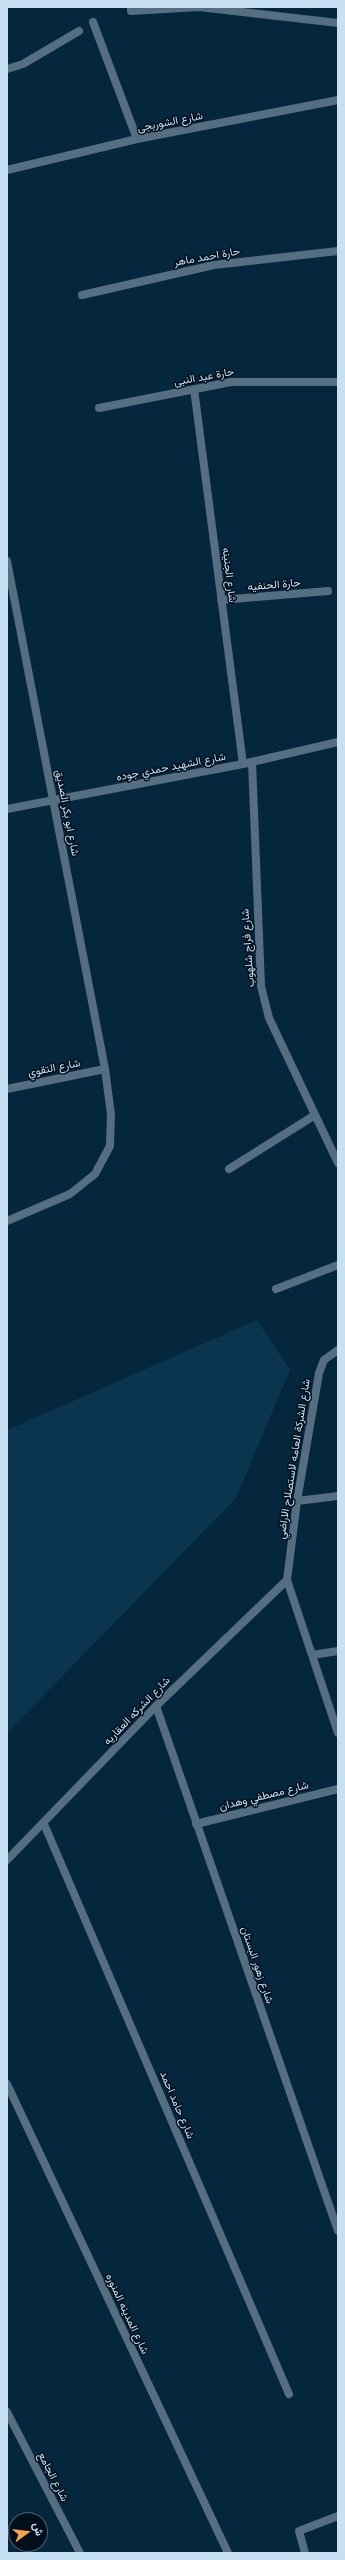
<!DOCTYPE html>
<meta charset="utf-8">
<style>
body{margin:0}
#map{position:relative;width:345px;height:2560px;overflow:hidden;background:#04273e;font-family:"PT Sans",Vazirmatn,sans-serif}
canvas{display:block}
.frame{position:absolute;inset:0;border:8px solid #c8e0f3;pointer-events:none}
.north{position:absolute;left:8px;top:2512px;width:40px;height:40px;box-sizing:border-box;background:#010f1c;border:1px solid #516372;border-radius:50%;rotate:75deg;font-size:11px;font-weight:700;line-height:16px;text-align:center;color:#c8e0f3}
.north::after{content:'';display:block;margin:auto;width:14px;height:18px;background:#f8a14a;clip-path:polygon(50% 0,100% 100%,50% 72%,0 100%)}
</style>
<div id="map">
<canvas width="345" height="2560"></canvas>
<div class="frame"></div>
<div class="north">ش</div>
</div>
<script>
const ctx = document.querySelector('canvas').getContext('2d');
ctx.lineJoin = 'round';
function paint(path, color) {
  ctx.fillStyle = color;
  ctx.fill(path, 'evenodd');
}
function shape(rows) {
  const path = new Path2D();
  for (const r of rows) {
    path.moveTo(r[0], r[1]);
    for (let i = 2; i < r.length; i += 2) path.lineTo(r[i], r[i + 1]);
  }
  return path;
}
function strokePath(path, color, width, dash) {
  ctx.strokeStyle = color;
  ctx.lineWidth = width;
  ctx.lineCap = dash ? 'butt' : 'round';
  ctx.setLineDash(dash || []);
  ctx.stroke(path);
}
function write(font, color, halo, rows, align = 'center') {
  ctx.font = font + ' "PT Sans",Vazirmatn,sans-serif';
  ctx.lineWidth = 3;
  ctx.setLineDash([]);
  ctx.textBaseline = 'middle';
  ctx.strokeStyle = halo;
  ctx.fillStyle = color;
  for (const [text, x, y, turn = 0] of rows) {
    ctx.save();
    ctx.translate(x, y);
    ctx.rotate((+turn || 0) * Math.PI / 180);
    ctx.textAlign = isNaN(turn) ? turn : align;
    if (halo) ctx.strokeText(text, 0, 0);
    ctx.fillText(text, 0, 0);
    ctx.restore();
  }
}
const built = shape([
 [257,1320,290,1370,236,1498,7,1733,7,1430]
]);
const street = shape([
 [131,7,131,11,199,7],
 [199,7,338,23],
 [93,22,137,139],
 [7,69,23,64,79,31],
 [7,170,137,139,338,100],
 [82,295,214,265,338,251],
 [194,389,243,764],
 [99,408,231,382,338,382],
 [7,561,105,1069,111,1114,110,1146,95,1174,70,1194,7,1221],
 [221,600,328,591],
 [252,762,261,986,269,1018,338,1163],
 [7,809,243,764,338,742],
 [7,1089,105,1069],
 [229,1169,315,1115],
 [276,1289,338,1265],
 [338,1350,324,1360,319,1373,297,1501,287,1580,338,1733],
 [297,1501,338,1496],
 [312,1655,338,1651],
 [156,1706,338,2231],
 [44,1824,289,2394],
 [196,1824,338,1789],
 [7,1860,156,1706,287,1580],
 [7,2084,228,2553],
 [7,2412,80,2553],
 [305,2553,299,2531,338,2516]
]);
const streetNames = [
 ["شارع الشوربجى",170,122,-11],
 ["حارة احمد ماهر",207,257,-10],
 ["حارة عبد النبى",204,377,-10],
 ["شارع الجنينه",229,575,83],
 ["حارة الحنفيه",274,585,-5],
 ["شارع الشهيد حمدي جوده",171,767,-11],
 ["شارع ابو بكر الصديق",67,813,79],
 ["شارع فراج شلهوب",248,948,-94],
 ["شارع التقوي",54,1068,-11],
 ["شارع الشركة العامه لاستصلاح الاراضي",294,1459,-81],
 ["شارع الشركه العقاريه",137,1711,-46],
 ["شارع مصطفي وهدان",264,1796,-14],
 ["شارع زهور البستان",257,1965,71],
 ["شارع حامد احمد",177,2105,67],
 ["شارع المدينه المنوره",127,2314,65],
 ["شارع الجامع",53,2477,63]
];
paint(built, '#0b344f');
strokePath(street, '#566e81', 8);
write('11px', '#c8e0f3', '#010f1c', streetNames);
</script>
